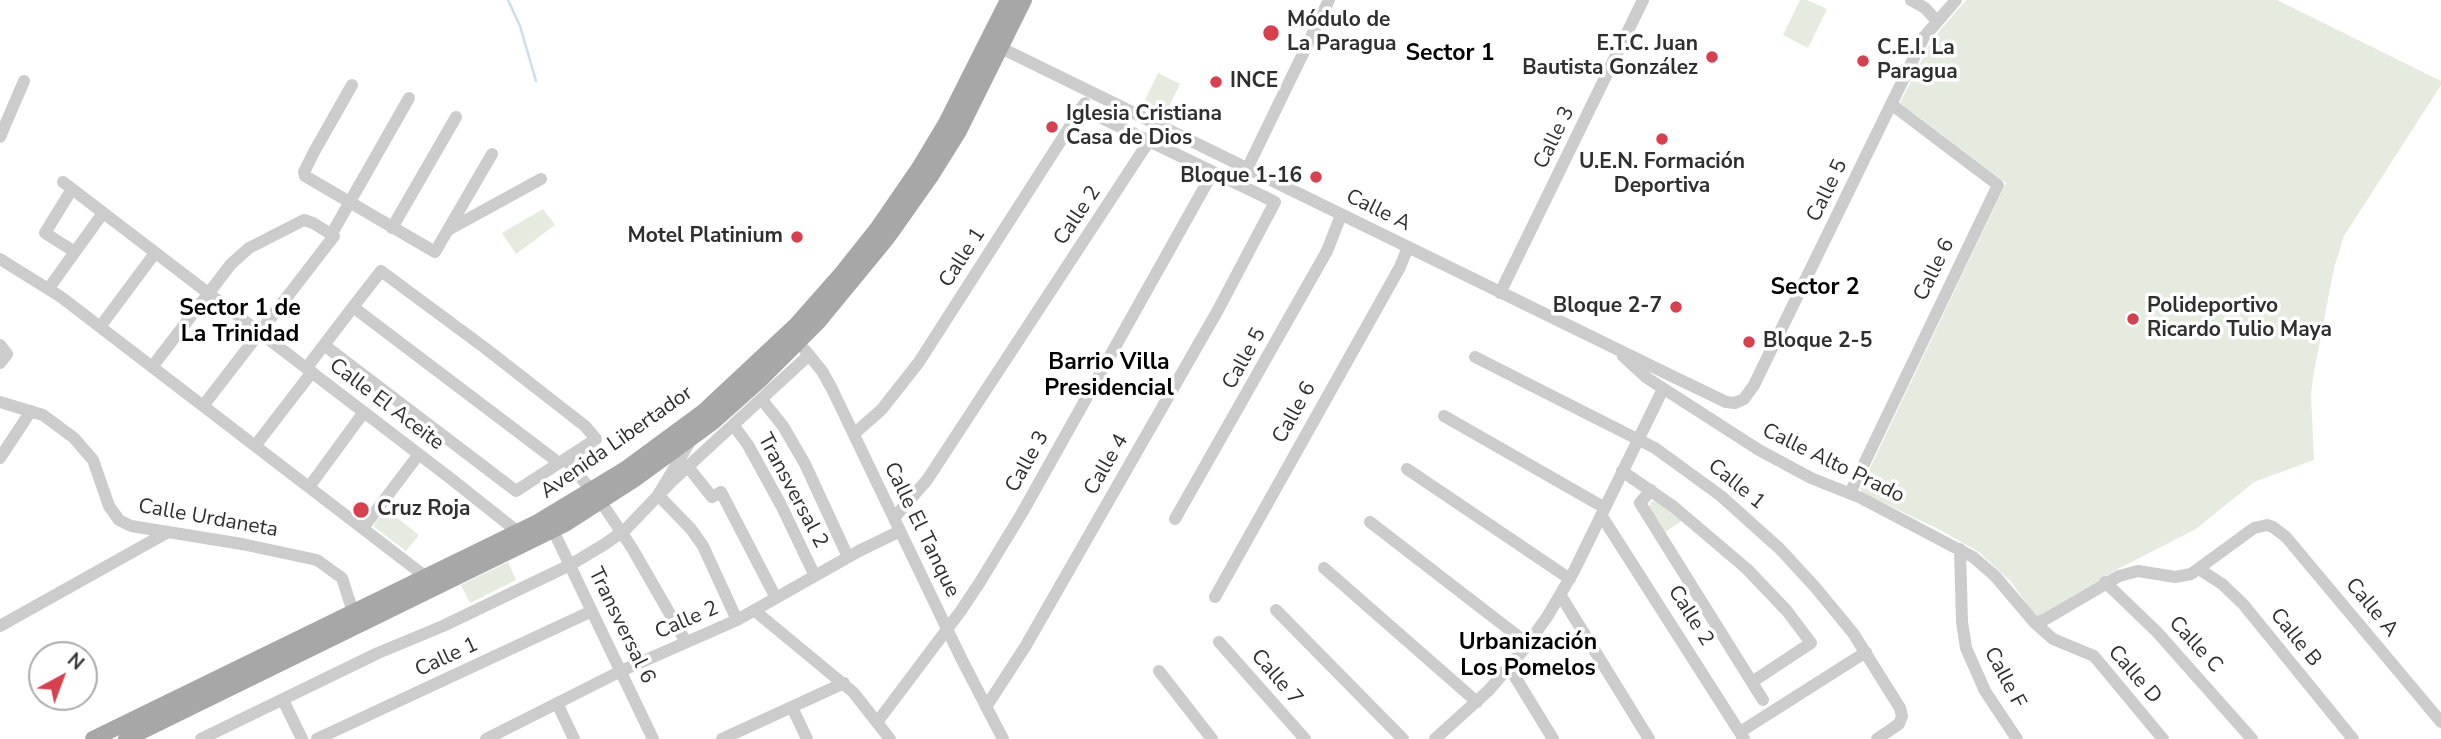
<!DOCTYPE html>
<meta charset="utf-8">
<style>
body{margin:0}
#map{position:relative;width:2441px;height:739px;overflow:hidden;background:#fff;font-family:"Nunito Sans",sans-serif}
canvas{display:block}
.north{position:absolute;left:28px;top:641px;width:70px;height:70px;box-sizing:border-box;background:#fff;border:2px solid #acacac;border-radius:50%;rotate:41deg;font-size:19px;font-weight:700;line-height:28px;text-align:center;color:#2f2f2f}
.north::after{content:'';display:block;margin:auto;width:24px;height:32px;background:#d7404f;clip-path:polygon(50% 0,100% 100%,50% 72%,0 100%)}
</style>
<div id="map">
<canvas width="2441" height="739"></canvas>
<div class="north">N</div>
</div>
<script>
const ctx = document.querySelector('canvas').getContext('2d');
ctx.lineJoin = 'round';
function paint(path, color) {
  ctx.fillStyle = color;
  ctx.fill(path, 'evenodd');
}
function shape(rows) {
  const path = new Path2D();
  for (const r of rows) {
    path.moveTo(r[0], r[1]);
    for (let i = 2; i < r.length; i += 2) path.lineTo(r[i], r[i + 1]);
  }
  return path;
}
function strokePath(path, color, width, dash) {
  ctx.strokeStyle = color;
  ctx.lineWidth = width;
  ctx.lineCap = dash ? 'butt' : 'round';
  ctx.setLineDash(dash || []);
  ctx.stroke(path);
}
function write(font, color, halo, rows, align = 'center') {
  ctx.font = font + ' "Nunito Sans",sans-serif';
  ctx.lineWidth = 7;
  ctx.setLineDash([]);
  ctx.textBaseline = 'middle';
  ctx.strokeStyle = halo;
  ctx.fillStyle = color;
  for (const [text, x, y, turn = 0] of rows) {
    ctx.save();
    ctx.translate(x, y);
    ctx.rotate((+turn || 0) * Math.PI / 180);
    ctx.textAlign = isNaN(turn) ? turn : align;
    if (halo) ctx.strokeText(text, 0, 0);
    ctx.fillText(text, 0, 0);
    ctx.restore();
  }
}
const green = shape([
 [1800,0,1807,0,1827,9,1808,48,1783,35],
 [1966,0,2277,0,2441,81,2441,85,2344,236,2334,268,2313,377,2311,394,2314,460,2254,482,2196,529,2116,570,2036,618,2013,584,1979,552,1940,530,1863,493,1860,489,2006,183,1900,103,1931,41],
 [1158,73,1180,84,1164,117,1142,106],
 [543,209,555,225,516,254,502,233],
 [1652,501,1659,502,1682,521,1665,532,1650,509,1649,506],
 [386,509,419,535,406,551,373,526],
 [508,562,516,580,470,603,461,585]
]);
const stream = shape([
 [508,0,520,26,536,81]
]);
const minor = shape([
 [1911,0,1925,8,1937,21],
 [1001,48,1676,378,1726,402,1735,403,1744,399,1754,385,1924,37,1956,0],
 [352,85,314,152,304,172,305,176,435,252,492,154],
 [0,137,24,81],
 [1247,169,1329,0],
 [63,182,450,478,518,532],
 [72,189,45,233,75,252],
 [392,228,456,117],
 [448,230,541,179],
 [331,235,409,98],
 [0,259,61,297,426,577],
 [49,288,103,213],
 [1500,293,1643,0],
 [353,307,559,463],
 [100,327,155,253],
 [0,345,7,354,0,363],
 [805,350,822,371,832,389,961,658,1003,739],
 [1623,356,1647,378,1759,450,1811,478,1861,498,1973,557,1995,576,2035,623,2044,620,2119,576,2138,571,2175,577,2191,574,2254,528,2267,525,2273,527,2286,537,2441,722],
 [1475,357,1655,448,1721,496,1780,549,1815,587,1853,633,1900,708,1902,716,1899,724,1877,739],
 [311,362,324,345,353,307,381,271,485,348,585,426,596,439,516,491,324,345],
 [152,367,231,264,249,248,304,220,313,223,334,236,203,406],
 [762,400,783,426,805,464,848,557],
 [0,402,43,415,74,438,93,460,109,506,119,520,131,526,242,544,317,560,342,578,353,612],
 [1444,416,1605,508],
 [734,426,748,445,781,505,815,576],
 [854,434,882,409,919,362,1085,103],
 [691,440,658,495,691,529,703,546,737,620],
 [255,446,312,372],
 [0,458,31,411],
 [565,459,592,491],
 [688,467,712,497,721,492,776,598],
 [1407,469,1570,579],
 [1622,471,1674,507,1747,569,1787,611,1811,643,1752,682],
 [309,487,364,412],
 [1651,490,1640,503,1763,700],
 [1850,493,1998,185,1891,104],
 [601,502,632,548,686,642],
 [1601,515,1744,739],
 [894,518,927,480,1149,141],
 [1175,519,1327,251,1341,215],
 [1370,522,1528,644],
 [363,528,419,454],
 [553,530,653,739],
 [1960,549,1962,622,1966,648,1985,691,2017,739],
 [1324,568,1477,702],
 [2199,569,2222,584,2243,604,2353,739],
 [2105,582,2157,632,2252,739],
 [1561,596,1649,739],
 [1215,597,1400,267,1408,247],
 [1276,610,1403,739],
 [755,611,853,692,890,739],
 [2035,623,2053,639,2094,656,2163,739],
 [0,626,168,532],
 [1219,642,1305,739],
 [1509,667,1553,739],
 [1159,671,1212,739],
 [283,700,302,739],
 [557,703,574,739],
 [792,707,807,739],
 [986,707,1025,647,1218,310,1275,202,1081,108],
 [878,721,960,612,980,582,1022,513,1213,172],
 [1740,732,1866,652],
 [201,739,378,653,443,626,570,565,605,544,626,529,671,482,809,355],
 [317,739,592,611],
 [486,739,621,671,737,620,859,551,900,531],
 [722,739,844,683],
 [1435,739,1489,690,1524,649,1547,617,1574,571,1663,389]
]);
const major = shape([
 [93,739,536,523,627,468,703,412,796,325,842,273,877,229,919,168,946,123,1008,0],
 [126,739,565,524,635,479,713,422,760,380,819,321,888,237,931,176,959,131,1024,0]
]);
const markers = [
 [1271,33,9,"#d7404f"],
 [1712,57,7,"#d7404f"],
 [1863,61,7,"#d7404f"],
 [1216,82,7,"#d7404f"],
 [1052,127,7,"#d7404f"],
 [1662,139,7,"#d7404f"],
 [1316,177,7,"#d7404f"],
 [797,237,7,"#d7404f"],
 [1676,307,7,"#d7404f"],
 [2133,319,7,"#d7404f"],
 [1749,342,7,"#d7404f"],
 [361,510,9,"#d7404f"]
];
const poiNames = [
 ["Módulo de",1287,21],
 ["La Paragua",1287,45],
 ["E.T.C. Juan",1698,45,"right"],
 ["Bautista González",1698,69,"right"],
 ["C.E.I. La",1877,49],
 ["Paragua",1877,73],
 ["INCE",1230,82],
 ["Iglesia Cristiana",1066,115],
 ["Casa de Dios",1066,139],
 ["U.E.N. Formación",1662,163,"center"],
 ["Deportiva",1662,187,"center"],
 ["Bloque 1-16",1302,177,"right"],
 ["Motel Platinium",783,237,"right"],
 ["Bloque 2-7",1662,307,"right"],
 ["Polideportivo",2147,307],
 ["Ricardo Tulio Maya",2147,331],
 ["Bloque 2-5",1763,342],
 ["Cruz Roja",377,510]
];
const streetNames = [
 ["Calle 3",1555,138,-64],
 ["Calle 5",1828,191,-64],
 ["Calle A",1378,211,26],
 ["Calle 2",1078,216,-56],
 ["Calle 1",963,258,-57],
 ["Calle 6",1935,270,-64],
 ["Calle 5",1245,359,-61],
 ["Calle El Aceite",386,405,37],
 ["Calle 6",1295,413,-61],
 ["Avenida Libertador",617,443,-35],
 ["Calle 3",1028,462,-61],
 ["Calle Alto Prado",1833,464,26],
 ["Calle 4",1107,465,-60],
 ["Calle 1",1736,485,39],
 ["Transversal 2",792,491,62],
 ["Calle Urdaneta",208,519,10],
 ["Calle El Tanque",921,530,64],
 ["Calle A",2371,608,50],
 ["Calle 2",1690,616,58],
 ["Calle 2",687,621,-23],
 ["Transversal 6",621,626,64],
 ["Calle B",2295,638,51],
 ["Calle C",2195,645,47],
 ["Calle 1",447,658,-25],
 ["Calle D",2134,675,49],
 ["Calle 7",1276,678,49],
 ["Calle F",2004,678,62]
];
const neighbourhoodNames = [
 ["Sector 1",1450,54],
 ["Sector 2",1815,288],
 ["Sector 1 de",240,309],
 ["La Trinidad",240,335],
 ["Barrio Villa",1109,363],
 ["Presidencial",1109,389],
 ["Urbanización",1528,643],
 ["Los Pomelos",1528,669]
];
paint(green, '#e5ebde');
strokePath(stream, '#ccdee9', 2.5);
strokePath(minor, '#ccc', 12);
strokePath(major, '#a7a7a7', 16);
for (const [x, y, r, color] of markers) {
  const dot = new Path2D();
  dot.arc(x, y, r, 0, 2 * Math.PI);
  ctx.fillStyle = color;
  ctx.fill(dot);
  strokePath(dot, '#fff', 2.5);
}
write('bold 21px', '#2f2f2f', '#fff', poiNames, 'left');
write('21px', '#2f2f2f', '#fff', streetNames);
write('bold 23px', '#000', '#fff', neighbourhoodNames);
</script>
